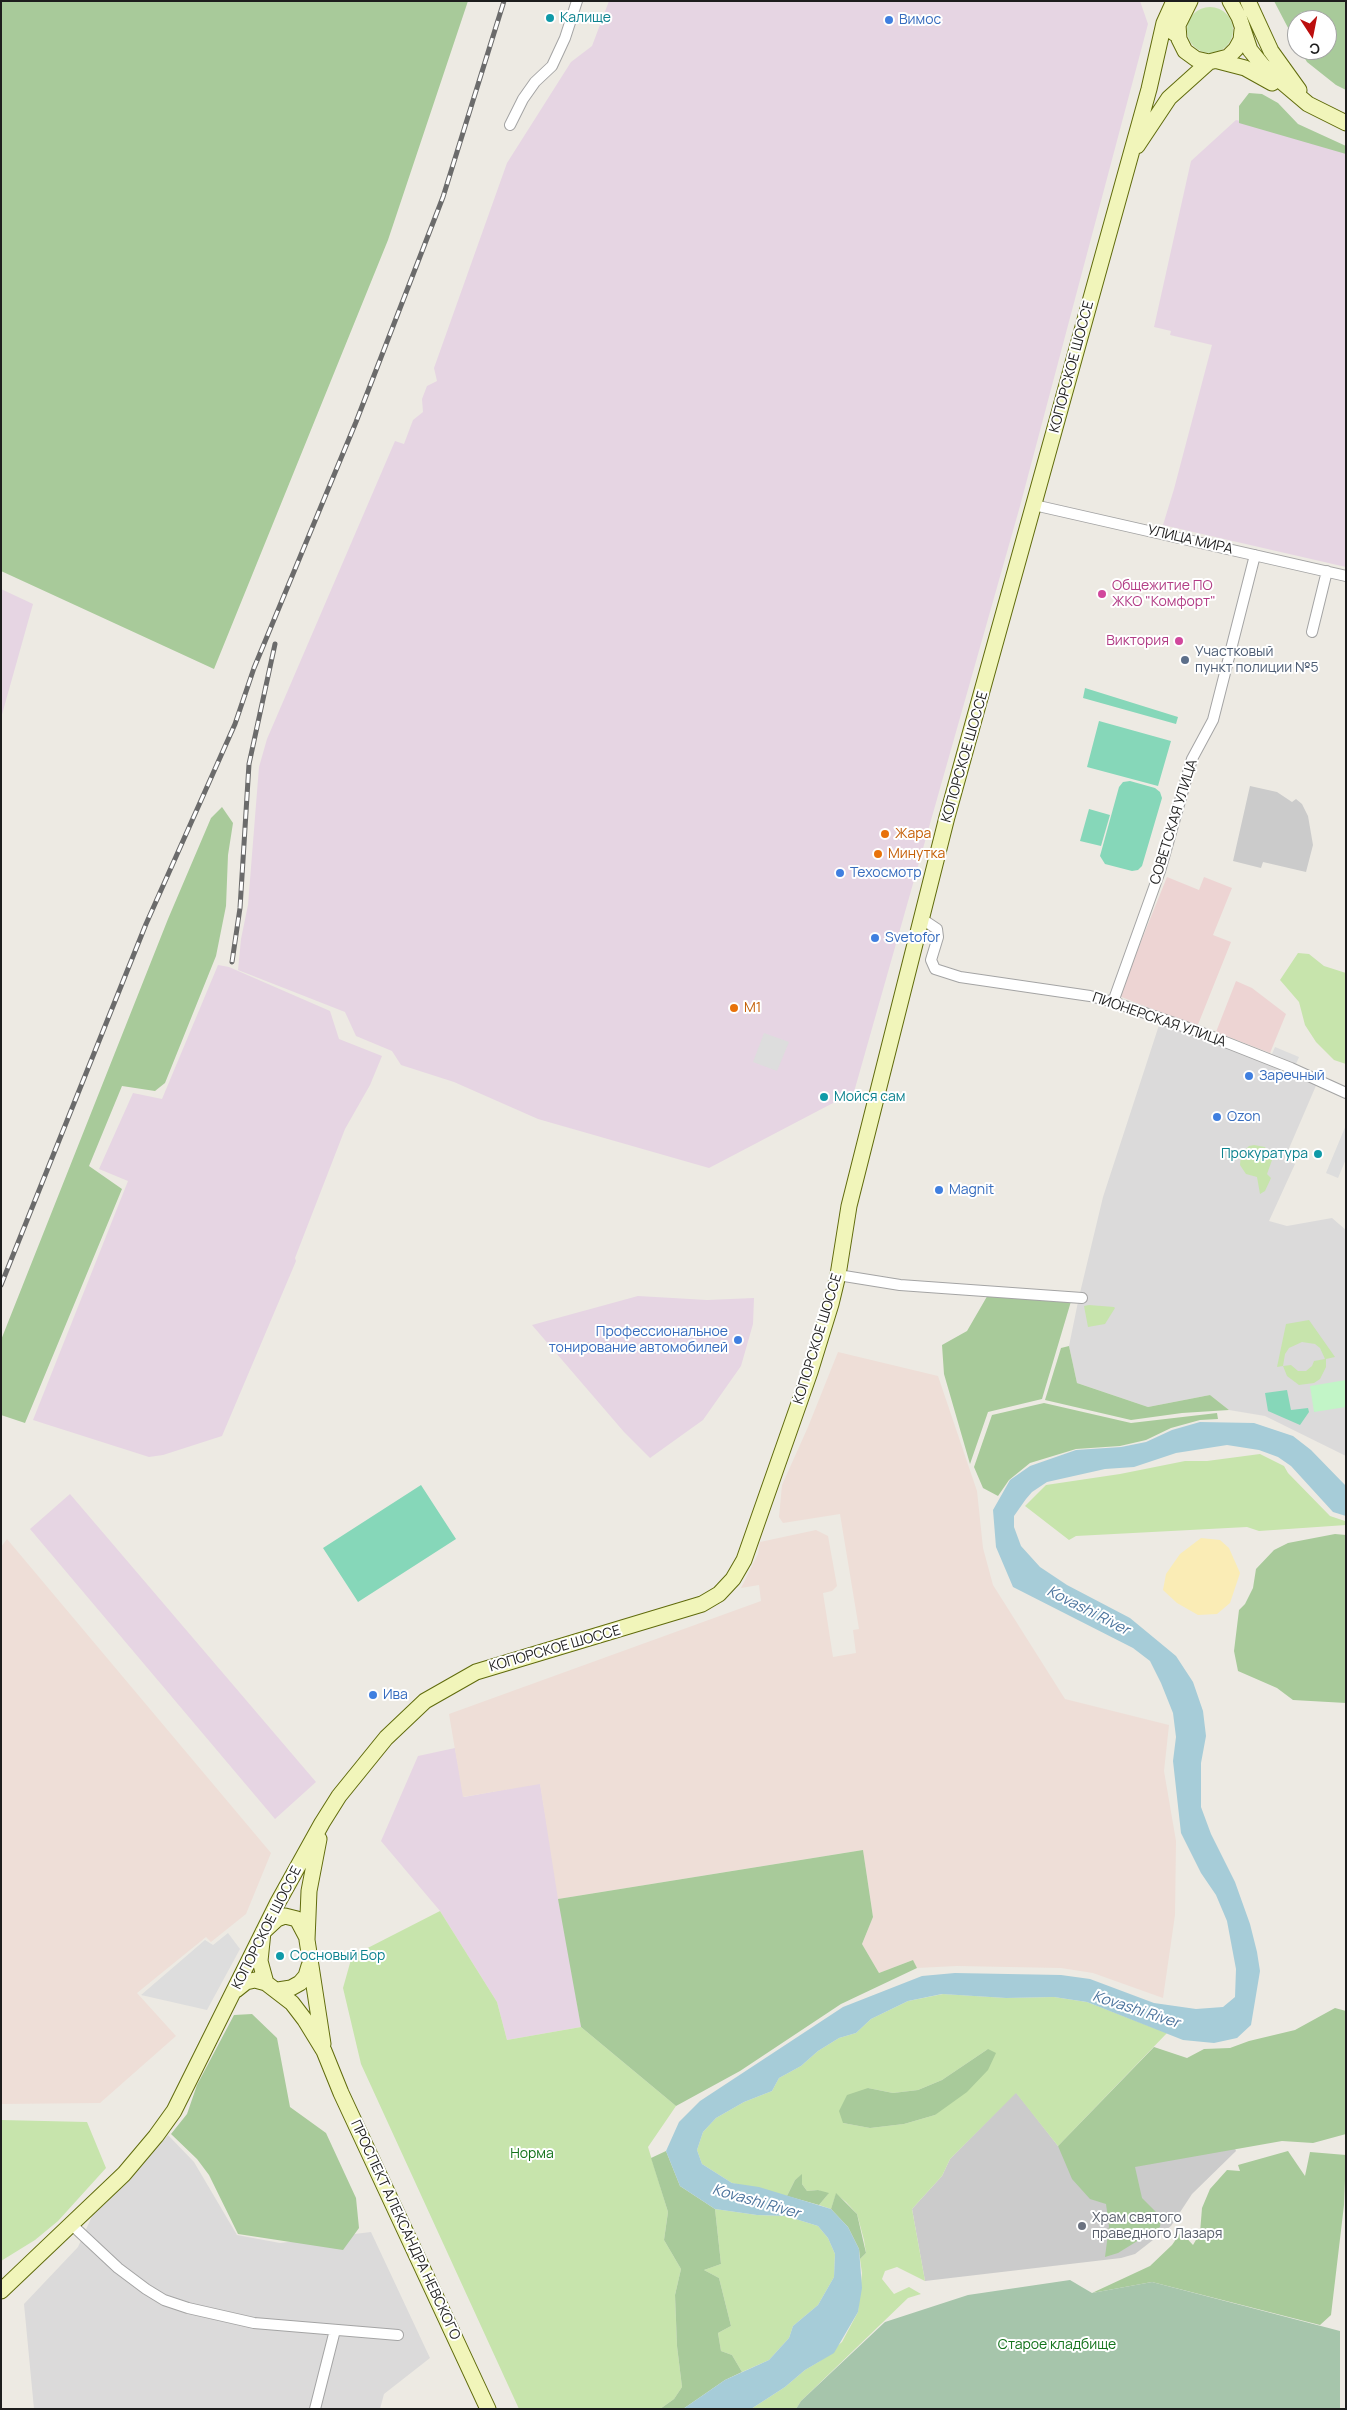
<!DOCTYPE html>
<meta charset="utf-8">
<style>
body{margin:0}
#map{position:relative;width:1347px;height:2410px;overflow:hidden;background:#edeae3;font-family:Manrope,sans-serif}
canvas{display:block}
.frame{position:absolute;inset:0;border:2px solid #1d1d1d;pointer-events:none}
.north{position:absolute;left:1287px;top:10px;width:50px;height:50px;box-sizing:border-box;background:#fff;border:1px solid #a5a5a5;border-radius:50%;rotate:169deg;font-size:14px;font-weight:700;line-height:20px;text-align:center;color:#1d1d1d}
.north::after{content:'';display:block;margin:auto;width:18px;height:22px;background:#bc0f0e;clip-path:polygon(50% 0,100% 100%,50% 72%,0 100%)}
</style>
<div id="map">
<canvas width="1347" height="2410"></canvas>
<div class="frame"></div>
<div class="north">С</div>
</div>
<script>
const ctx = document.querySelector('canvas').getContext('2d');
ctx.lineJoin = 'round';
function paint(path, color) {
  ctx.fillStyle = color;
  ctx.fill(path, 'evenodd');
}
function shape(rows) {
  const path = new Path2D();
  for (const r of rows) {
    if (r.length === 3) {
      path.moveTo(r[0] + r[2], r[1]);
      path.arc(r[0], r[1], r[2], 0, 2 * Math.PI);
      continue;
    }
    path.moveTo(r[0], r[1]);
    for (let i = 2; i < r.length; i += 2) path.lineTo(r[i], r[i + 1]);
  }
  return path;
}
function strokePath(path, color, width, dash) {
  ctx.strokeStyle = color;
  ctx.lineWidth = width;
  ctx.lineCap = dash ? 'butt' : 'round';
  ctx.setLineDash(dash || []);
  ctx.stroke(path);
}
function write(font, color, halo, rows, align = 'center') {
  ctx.font = font + ' Manrope,sans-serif';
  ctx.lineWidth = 4;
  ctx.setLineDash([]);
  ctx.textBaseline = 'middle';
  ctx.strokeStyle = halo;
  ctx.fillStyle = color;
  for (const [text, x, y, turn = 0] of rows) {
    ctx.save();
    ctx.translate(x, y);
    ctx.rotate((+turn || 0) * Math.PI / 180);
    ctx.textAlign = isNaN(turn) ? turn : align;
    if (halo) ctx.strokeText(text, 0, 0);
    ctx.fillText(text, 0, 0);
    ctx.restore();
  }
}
const residential = shape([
 [1161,1019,1318,1081,1284,1160,1295,1164,1269,1221,1287,1226,1332,1218,1346,1230,1346,1456,1265,1416,1229,1410,1210,1395,1148,1407,1077,1383,1069,1346,1079,1297,1103,1197],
 [168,2135,194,2162,237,2235,280,2243,371,2232,430,2358,384,2394,380,2409,34,2409,24,2304,78,2247,93,2214]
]);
const commercial = shape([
 [1167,877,1199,890,1204,877,1232,888,1213,935,1231,942,1197,1027,1119,996],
 [1236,981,1252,988,1286,1014,1270,1053,1216,1032]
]);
const industrial = shape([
 [609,1,1140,1,1148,24,1020,506,854,1092,709,1168,538,1119,454,1082,401,1065,392,1051,356,1036,345,1012,238,970,241,939,248,905,259,767,267,739,395,441,404,444,413,420,423,412,422,399,427,386,437,381,434,368,507,163,571,62,592,46],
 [1236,120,1346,148,1346,567,1163,525,1174,489,1212,345,1170,335,1171,331,1154,327,1191,161],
 [1,589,33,604,1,718],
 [218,965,229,967,330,1011,339,1039,382,1056,370,1085,345,1129,295,1258,296,1261,222,1436,163,1455,149,1457,33,1420,128,1181,99,1169,133,1093,162,1099],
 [638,1296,707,1300,754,1298,753,1324,741,1366,703,1420,650,1458,624,1432,532,1325],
 [70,1494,316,1782,275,1819,30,1529],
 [455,1748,464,1797,540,1783,581,2027,507,2040,497,2002,440,1911,381,1841,418,1756]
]);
const religious = shape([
 [1250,786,1277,792,1292,802,1296,799,1302,804,1308,816,1313,845,1306,872,1263,862,1261,868,1233,861],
 [1016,2092,1058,2146,1075,2161,1233,2143,1236,2151,1192,2194,1171,2226,1135,2254,1121,2258,925,2281,912,2209,942,2176,950,2159]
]);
const military = shape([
 [838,1352,938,1376,977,1491,983,1548,993,1585,1065,1699,1169,1725,1164,1771,1176,1841,1175,1915,1163,1998,1093,1973,1061,1968,957,1966,917,1968,913,1960,879,1973,862,1944,873,1917,863,1850,558,1899,540,1784,463,1797,449,1714,761,1601,759,1585,741,1588,758,1554,760,1542,816,1530,828,1536,837,1586,832,1591,823,1593,833,1657,856,1653,853,1630,859,1629,840,1514,783,1523,779,1517,782,1485,808,1427],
 [7,1539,271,1853,246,1914,211,1942,206,1937,137,1993,176,2036,100,2103,1,2104,1,1547]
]);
const grass = shape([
 [1210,30,23],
 [1298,953,1309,954,1324,966,1346,973,1346,1064,1334,1060,1316,1042,1305,1025,1299,1002,1280,980],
 [1254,1145,1265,1147,1272,1160,1267,1174,1271,1178,1265,1191,1260,1194,1257,1177,1246,1174,1240,1165,1241,1154,1249,1146],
 [1089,1305,1114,1307,1115,1308,1105,1324,1088,1327,1084,1306],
 [1309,1320,1335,1357,1326,1359,1326,1367,1320,1379,1314,1383,1299,1385,1287,1376,1283,1366,1277,1367,1286,1324],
 [1302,1342,1315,1344,1320,1348,1325,1359,1314,1361,1312,1366,1306,1371,1298,1371,1291,1365,1283,1366,1285,1354,1289,1348],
 [1260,1454,1284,1466,1288,1473,1330,1516,1345,1521,1346,1525,1259,1531,1247,1527,1076,1536,1069,1540,1025,1506,1046,1485,1120,1474,1185,1461,1207,1461],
 [440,1911,497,2002,507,2040,581,2027,676,2106,648,2147,668,2212,664,2240,681,2269,675,2295,677,2346,682,2387,674,2399,660,2409,519,2409,361,2064,343,1988,352,1956],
 [943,1994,1006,1998,1054,1997,1087,2002,1167,2033,1058,2146,1016,2093,950,2159,942,2176,912,2209,925,2281,897,2267,885,2271,882,2279,894,2294,909,2287,921,2294,908,2298,801,2401,796,2409,751,2409,785,2387,805,2370,820,2361,842,2342,858,2312,862,2273,860,2259,866,2253,864,2240,857,2214,846,2202,836,2194,831,2209,819,2205,828,2194,818,2190,807,2191,802,2184,802,2175,795,2180,787,2196,732,2183,702,2164,697,2150,703,2132,716,2118,744,2102,772,2091,779,2078,801,2066,818,2051,839,2038,856,2033,871,2019,908,2001],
 [988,2049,935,2115,904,2124,870,2128,843,2123,868,2088,893,2093,918,2090,942,2080],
 [1,2120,87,2122,106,2168,58,2221,35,2240,1,2261],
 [715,2209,757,2215,786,2216,818,2226,828,2238,835,2254,834,2277,818,2305,793,2326,789,2338,769,2360,742,2372,732,2355,721,2351,718,2333,731,2326,719,2278,704,2270,721,2264]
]);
const forest = shape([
 [1,1,468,1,388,240,214,669,1,571],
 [1274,1,1346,1,1346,90,1336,85,1307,62,1300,50,1327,50,1327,20,1297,20,1297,45],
 [1249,93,1262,94,1278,103,1298,124,1346,146,1346,154,1239,123,1239,106],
 [222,807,233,823,228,855,226,906,216,956,165,1083,155,1091,122,1086,89,1166,122,1189,25,1423,1,1415,1,1340,168,919,211,818],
 [989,1293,1072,1298,1042,1399,988,1412,970,1464,944,1374,942,1345,967,1331],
 [1069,1346,1077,1383,1148,1407,1210,1395,1229,1410,1182,1413,1131,1420,1045,1400,1061,1348],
 [1044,1403,1131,1423,1217,1413,1218,1419,1200,1420,1171,1428,1146,1440,1120,1446,1076,1449,1030,1463,1009,1480,998,1496,983,1488,974,1467,992,1415],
 [1335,1534,1346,1535,1346,1703,1293,1700,1277,1688,1238,1671,1234,1651,1239,1610,1245,1604,1253,1588,1256,1569,1274,1550,1288,1543],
 [863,1850,873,1917,862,1944,879,1973,913,1960,917,1968,841,2004,740,2071,676,2106,581,2027,558,1899],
 [1335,2008,1346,2011,1346,2134,1313,2143,1282,2141,1135,2167,1142,2198,1161,2217,1160,2227,1118,2253,1105,2257,1109,2226,1106,2204,1090,2199,1072,2179,1058,2146,1154,2047,1187,2058,1204,2049,1230,2048,1249,2041,1295,2030],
 [252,2014,277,2038,290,2107,326,2133,356,2198,359,2228,343,2250,238,2234,209,2175,197,2159,171,2134,187,2114,197,2085,234,2015],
 [988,2049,996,2053,988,2070,967,2092,935,2115,904,2124,870,2128,843,2123,839,2111,847,2095,868,2088,893,2093,918,2090,942,2080],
 [666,2151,680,2186,715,2209,721,2264,704,2270,719,2278,731,2326,718,2333,721,2351,732,2355,742,2372,725,2380,683,2409,660,2409,674,2399,682,2387,677,2346,675,2295,681,2269,664,2240,668,2212,651,2158],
 [1288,2151,1305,2176,1310,2152,1346,2155,1344,2205,1331,2315,1320,2325,1152,2282,1092,2293,1150,2266,1172,2245,1181,2232,1193,2245,1200,2233,1202,2208,1210,2189,1227,2170,1240,2171,1238,2165],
 [802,2174,802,2184,807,2191,818,2190,829,2193,819,2205,787,2196,795,2180],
 [836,2193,857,2214,866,2253,860,2259,859,2249,848,2227,831,2209]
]);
const sand = shape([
 [1201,1538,1220,1540,1229,1548,1240,1573,1230,1603,1217,1614,1198,1615,1177,1603,1163,1590,1166,1574,1180,1554]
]);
const cemetery = shape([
 [1070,2280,1092,2293,1152,2282,1340,2331,1340,2409,796,2409,801,2401,885,2322,968,2295]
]);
const park = shape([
 [1346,1380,1346,1407,1314,1412,1310,1386]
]);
const pitch = shape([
 [1085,688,1178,717,1176,724,1083,698],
 [1099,721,1171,741,1158,786,1087,767],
 [1130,781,1155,788,1160,792,1162,798,1142,866,1138,870,1132,871,1105,864,1100,856,1119,787,1123,782],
 [1089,809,1110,815,1101,846,1080,841],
 [1287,1390,1291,1410,1308,1408,1309,1412,1300,1425,1268,1411,1265,1393],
 [421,1485,456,1539,358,1602,323,1548]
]);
const parking = shape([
 [764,1033,789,1042,777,1071,753,1062],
 [1275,1047,1299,1057,1296,1064,1272,1054],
 [1346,1125,1346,1159,1338,1178,1326,1173],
 [228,1933,240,1949,207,2010,141,1995,205,1940,213,1945]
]);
const water = shape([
 [1200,1422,1254,1423,1293,1436,1311,1450,1346,1486,1346,1516,1333,1512,1291,1466,1278,1457,1259,1450,1227,1445,1176,1453,1134,1467,1105,1469,1047,1482,1032,1492,1026,1499,1014,1516,1014,1527,1021,1546,1040,1567,1067,1585,1130,1618,1176,1656,1193,1682,1203,1711,1206,1736,1201,1763,1201,1807,1211,1834,1235,1882,1250,1924,1257,1952,1260,1971,1251,2025,1237,2038,1214,2043,1183,2040,1087,2002,1054,1997,1006,1998,942,1994,908,2001,871,2019,856,2033,839,2038,818,2051,801,2066,779,2078,772,2091,744,2102,716,2118,703,2132,697,2150,702,2164,732,2183,759,2187,831,2209,848,2227,859,2249,862,2288,858,2312,834,2353,805,2370,785,2387,751,2409,683,2409,725,2380,769,2360,789,2338,793,2326,818,2305,834,2277,835,2254,828,2238,818,2226,786,2216,757,2215,715,2209,680,2186,666,2151,679,2122,700,2101,843,2007,922,1976,955,1973,1061,1975,1090,1979,1154,2003,1196,2009,1223,2007,1235,1997,1236,1969,1227,1921,1216,1895,1201,1873,1181,1833,1173,1761,1176,1737,1173,1713,1161,1683,1150,1661,1133,1648,1013,1587,996,1547,993,1510,1010,1480,1030,1466,1076,1450,1121,1447,1146,1442,1172,1430]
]);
const minor = shape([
 [510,125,523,99,535,82,552,66,565,38,577,1],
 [1034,505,1346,576],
 [1312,632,1327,571],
 [922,919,937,929,938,937,931,960,935,969,960,977,1090,996,1113,1002,1200,1032,1291,1068,1346,1093],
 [1113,1002,1160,871,1192,759,1213,720,1255,555],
 [838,1275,900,1285,1082,1298],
 [72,2225,118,2268,146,2289,164,2300,188,2308,254,2323,398,2335],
 [315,2409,335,2330]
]);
const secondary = shape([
 [1230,1,1239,17,1250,50,1263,66,1308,104,1346,123],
 [1248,1,1271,51,1299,90],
 [1178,25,1179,39,1185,51,1196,59,1209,62,1228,57,1236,49,1241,40,1242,30],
 [1174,33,1190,1],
 [1218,61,1245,68,1272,83],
 [1137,146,1169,98,1209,62],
 [319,1839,309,1891,307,1940,323,2044],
 [266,1983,260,1961,263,1932,277,1919,285,1916,297,1919,306,1936],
 [236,1990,246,1982,255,1980,266,1983,292,2003,305,2020,324,2051,341,2093,488,2409],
 [278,1990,291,1988,300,1983,306,1976,309,1966],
 [1,2291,124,2174,156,2136,174,2111,277,1904,322,1823,339,1796,386,1738,425,1701,476,1672,702,1604,719,1594,733,1579,744,1560,810,1372,831,1304,838,1275,849,1206,947,817,1149,89,1164,23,1174,1]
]);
const rail = shape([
 [232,962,240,908,249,764,275,644],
 [1,1285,146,924,235,724,254,668,356,422,443,197,504,1]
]);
const markers = [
 [550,18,5,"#0f9aa8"],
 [889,20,5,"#3f7fe0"],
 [1102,594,5,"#d1479c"],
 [1179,641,5,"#d1479c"],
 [1185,660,5,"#5c6f8a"],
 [885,834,5,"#e8710a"],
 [878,854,5,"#e8710a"],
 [840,873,5,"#3f7fe0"],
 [875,938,5,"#3f7fe0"],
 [734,1008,5,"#e8710a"],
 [1249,1076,5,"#3f7fe0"],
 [824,1097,5,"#0f9aa8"],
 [1217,1117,5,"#3f7fe0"],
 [1318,1154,5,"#0f9aa8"],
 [939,1190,5,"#3f7fe0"],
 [738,1340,5,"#3f7fe0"],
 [373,1695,5,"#3f7fe0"],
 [280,1956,5,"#0f9aa8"],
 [1082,2226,5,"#6b7280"]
];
const cultureNames = [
 ["Калище",560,18],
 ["Мойся сам",834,1097],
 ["Прокуратура",1308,1154,"right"],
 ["Сосновый Бор",290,1956]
];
const shopNames = [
 ["Вимос",899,20],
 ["Техосмотр",850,873],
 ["Svetofor",885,938],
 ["Заречный",1259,1076],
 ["Ozon",1227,1117],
 ["Magnit",949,1190],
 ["Профессиональное",728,1332,"right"],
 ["тонирование автомобилей",728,1348,"right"],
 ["Ива",383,1695]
];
const streetNames = [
 ["КОПОРСКОЕ ШОССЕ",1072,367,-75],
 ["УЛИЦА МИРА",1190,540,13],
 ["КОПОРСКОЕ ШОССЕ",965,757,-74],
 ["СОВЕТСКАЯ УЛИЦА",1174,822,-73],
 ["ПИОНЕРСКАЯ УЛИЦА",1159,1020,19],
 ["КОПОРСКОЕ ШОССЕ",818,1339,-73],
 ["КОПОРСКОЕ ШОССЕ",555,1649,-16],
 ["КОПОРСКОЕ ШОССЕ",267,1928,-63],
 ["ПРОСПЕКТ АЛЕКСАНДРА НЕВСКОГО",405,2230,65]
];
const hotelNames = [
 ["Общежитие ПО",1112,586],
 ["ЖКО \"Комфорт\"",1112,602],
 ["Виктория",1169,641,"right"]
];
const serviceNames = [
 ["Участковый",1195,652],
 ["пункт полиции №5",1195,668]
];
const foodNames = [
 ["Жара",895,834],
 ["Минутка",888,854],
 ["М1",744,1008]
];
const parkNames = [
 ["Норма",532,2154],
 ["Старое кладбище",1057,2345]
];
const worshipNames = [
 ["Храм святого",1092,2218],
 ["праведного Лазаря",1092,2234]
];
const waterNames = [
 ["Kovashi River",1088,1611,27],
 ["Kovashi River",1136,2010,18],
 ["Kovashi River",756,2202,16]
];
paint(residential, '#dbdada');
paint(commercial, '#edd4d3');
paint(industrial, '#e6d5e3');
paint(religious, '#cbcbcb');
paint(military, '#eeded7');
paint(grass, '#c7e4ac');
paint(forest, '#a8ca9a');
paint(sand, '#faecb5');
paint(cemetery, '#a6c5ab');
paint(park, '#c2f5c7');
paint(pitch, '#86d7b9');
paint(parking, '#ddd');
paint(water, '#a6ccd8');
strokePath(minor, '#a4a4a4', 12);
strokePath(secondary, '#606b0c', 17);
strokePath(minor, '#fff', 10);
strokePath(secondary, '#f1f5ba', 15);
strokePath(rail, '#6b6b6b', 5);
strokePath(rail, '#fff', 3, [9]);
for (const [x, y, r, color] of markers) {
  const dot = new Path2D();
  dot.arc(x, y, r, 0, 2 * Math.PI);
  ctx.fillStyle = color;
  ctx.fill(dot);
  strokePath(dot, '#fff', 2);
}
write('14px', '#0d838f', '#fff', cultureNames, 'left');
write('14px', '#366cbe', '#fff', shopNames, 'left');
write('14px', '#1d1d1d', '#fff', streetNames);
write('14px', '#b23c85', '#fff', hotelNames, 'left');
write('14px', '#4e5e75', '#fff', serviceNames, 'left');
write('14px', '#c56008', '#fff', foodNames, 'left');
write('14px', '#13731b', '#fff', parkNames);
write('14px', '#5b616d', '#fff', worshipNames, 'left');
write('italic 15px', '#4d759e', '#fff', waterNames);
</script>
